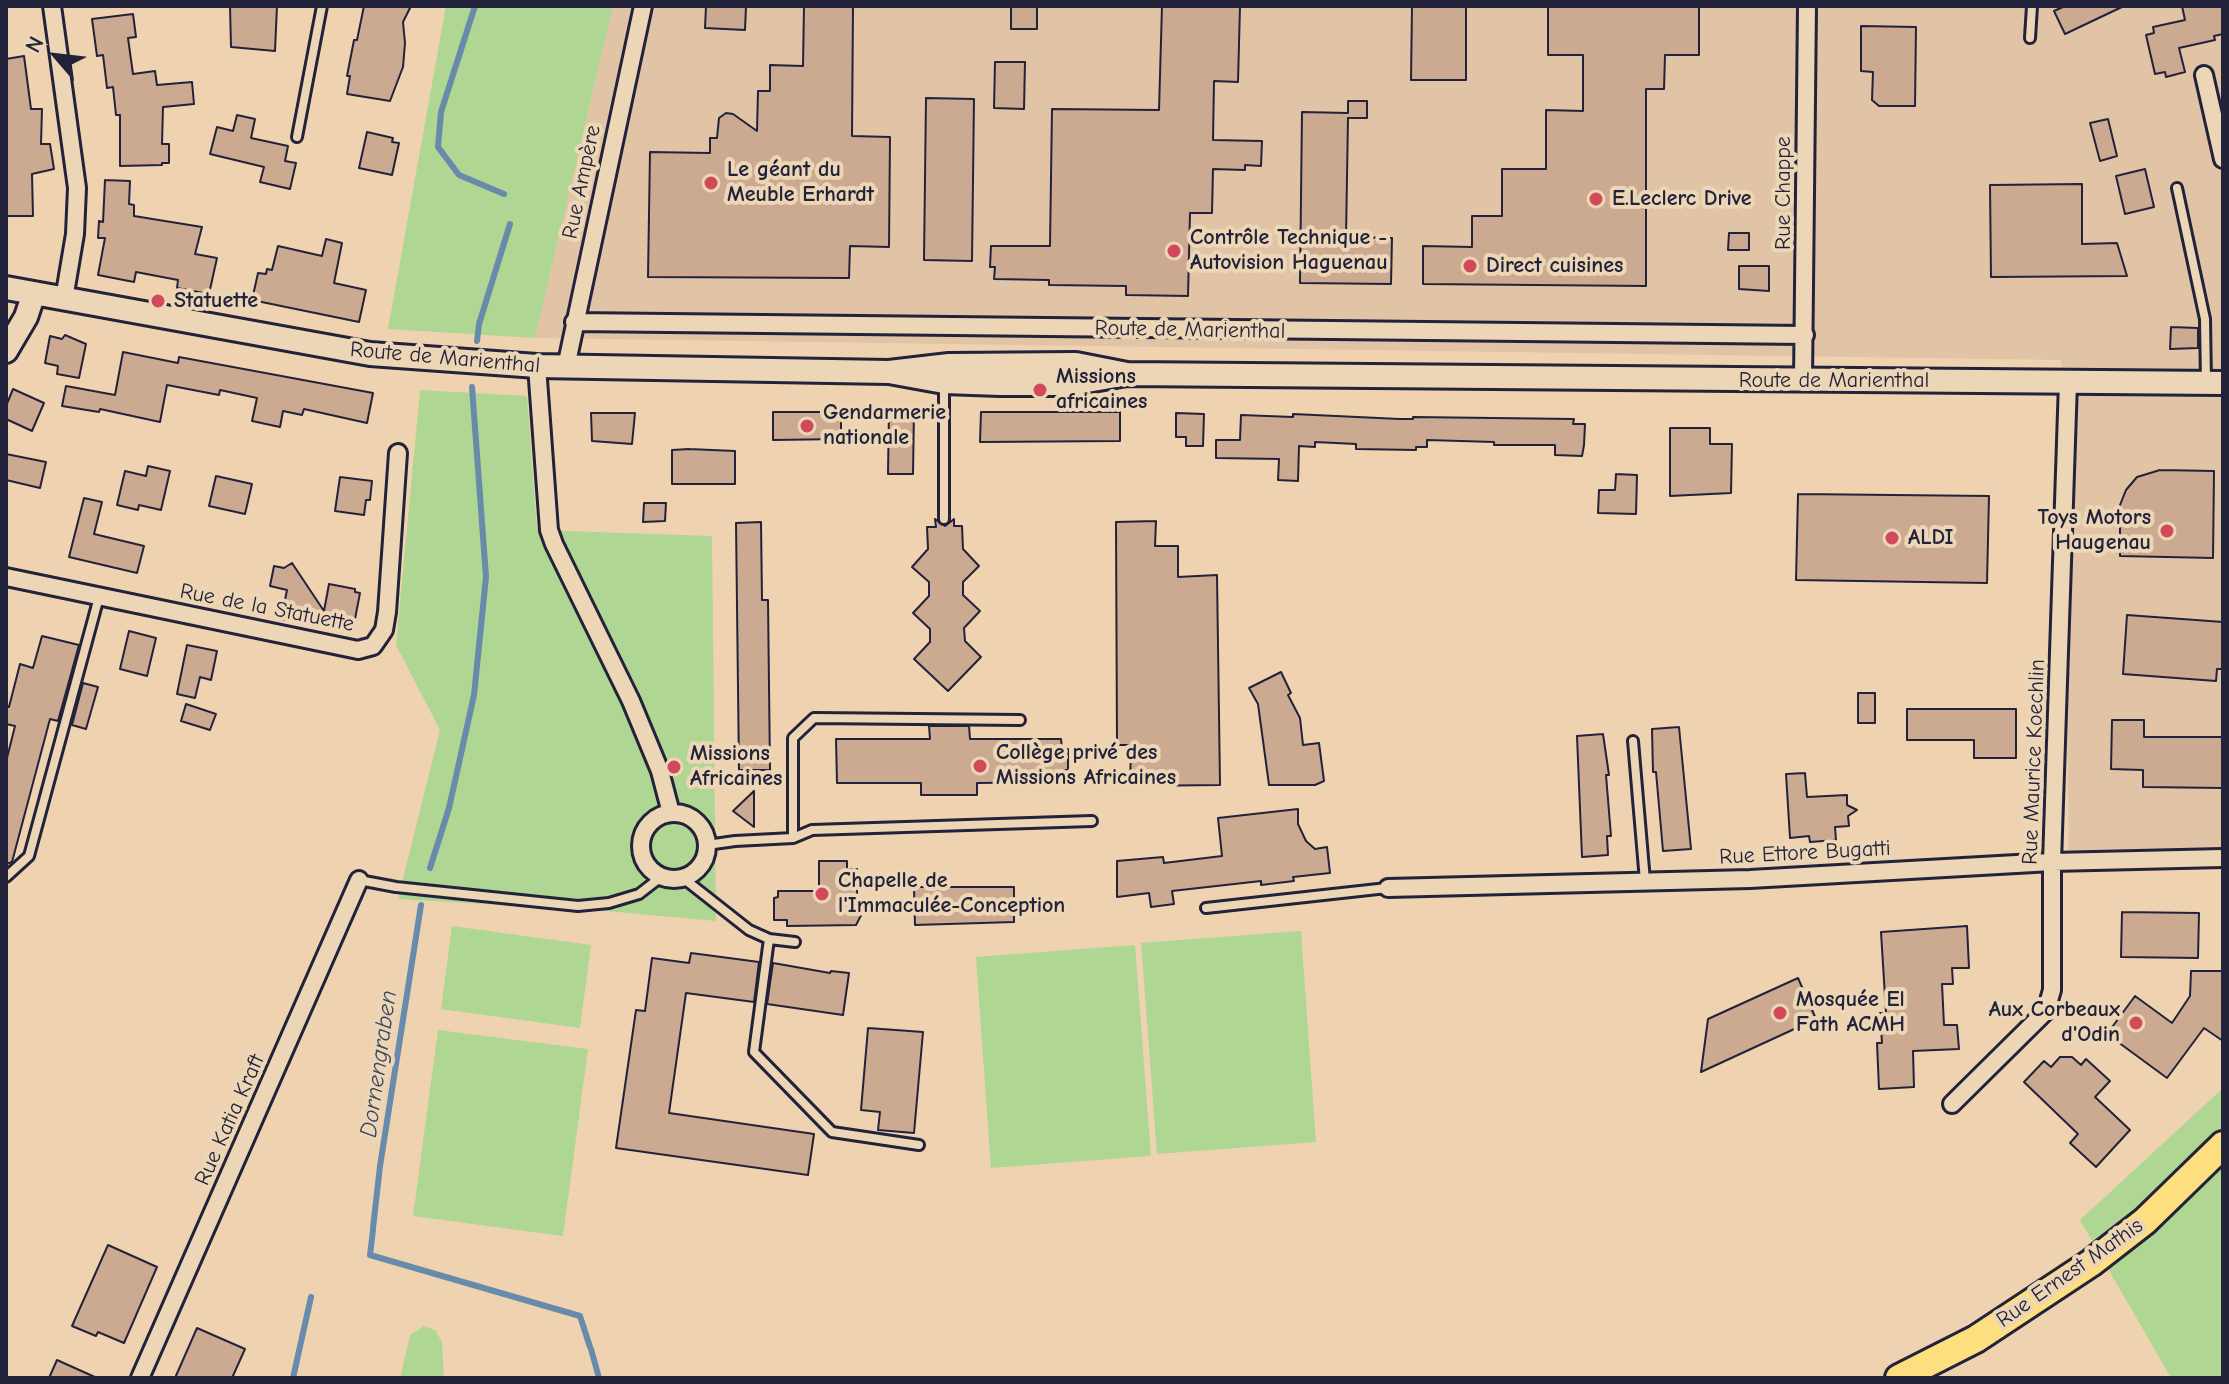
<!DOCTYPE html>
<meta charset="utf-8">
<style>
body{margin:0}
#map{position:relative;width:2229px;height:1384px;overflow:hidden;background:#efd3b0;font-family:"Comic Neue",sans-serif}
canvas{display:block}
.frame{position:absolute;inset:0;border:8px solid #22223b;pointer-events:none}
.north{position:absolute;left:16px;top:16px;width:80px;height:80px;-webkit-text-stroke:6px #ecd6b5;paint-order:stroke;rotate:298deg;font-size:22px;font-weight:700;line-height:32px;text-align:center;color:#22223b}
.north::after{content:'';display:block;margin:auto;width:28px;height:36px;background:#22223b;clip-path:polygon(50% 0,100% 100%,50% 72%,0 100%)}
</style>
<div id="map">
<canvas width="2229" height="1384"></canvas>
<div class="frame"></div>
<div class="north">N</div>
</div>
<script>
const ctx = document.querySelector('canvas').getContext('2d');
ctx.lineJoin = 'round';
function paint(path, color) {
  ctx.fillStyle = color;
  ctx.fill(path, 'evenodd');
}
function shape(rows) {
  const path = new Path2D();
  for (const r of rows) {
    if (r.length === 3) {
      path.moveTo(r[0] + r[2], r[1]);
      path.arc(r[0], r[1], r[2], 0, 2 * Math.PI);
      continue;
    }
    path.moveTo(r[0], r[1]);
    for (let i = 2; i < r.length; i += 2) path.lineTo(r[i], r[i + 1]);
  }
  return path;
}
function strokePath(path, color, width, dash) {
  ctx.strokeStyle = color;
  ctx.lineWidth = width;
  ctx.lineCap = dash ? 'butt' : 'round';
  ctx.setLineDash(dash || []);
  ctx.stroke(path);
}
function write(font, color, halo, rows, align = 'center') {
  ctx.font = font + ' "Comic Neue",sans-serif';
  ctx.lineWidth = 8;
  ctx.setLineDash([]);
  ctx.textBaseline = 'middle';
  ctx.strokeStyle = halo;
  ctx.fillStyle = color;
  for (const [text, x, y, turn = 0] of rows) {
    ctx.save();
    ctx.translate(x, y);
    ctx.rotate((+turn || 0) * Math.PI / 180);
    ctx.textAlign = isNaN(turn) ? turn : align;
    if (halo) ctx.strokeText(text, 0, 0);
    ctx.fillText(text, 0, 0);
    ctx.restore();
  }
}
const built = shape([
 [613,6,2223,6,2223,855,2069,853,2061,360,535,338]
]);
const green = shape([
 [446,6,613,6,535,338,388,329],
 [420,390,527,396,537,530,712,536,716,921,617,912,398,899,440,730,396,645],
 [452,926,591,945,580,1028,441,1009],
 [1301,931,1316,1142,1157,1154,1141,943],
 [1135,945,1151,1156,991,1168,976,957],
 [438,1030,588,1049,563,1236,413,1216],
 [2223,1088,2223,1378,2171,1378,2080,1220],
 [424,1326,435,1330,442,1342,444,1378,400,1378,410,1335]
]);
const stream = shape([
 [475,6,441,112,438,147,459,175,504,194],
 [477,341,479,324,510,224],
 [430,868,449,808,474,695,486,577,472,387],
 [373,1228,380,1166,421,905],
 [373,1230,370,1255,580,1316,590,1347],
 [591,1349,599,1378],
 [293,1378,311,1297]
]);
const building = shape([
 [230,6,277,6,275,51,231,47,230,6],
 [364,6,411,6,403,22,405,43,403,67,390,101,347,94,350,76,347,76,354,40,357,40,364,6],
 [706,6,746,6,745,30,705,28,706,6],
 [804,6,853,6,852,136,890,137,889,247,850,246,849,278,648,277,650,152,710,153,710,138,717,138,719,118,726,113,733,114,757,131,758,91,770,91,770,65,803,66,804,6],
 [1011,6,1037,6,1037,29,1011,29,1011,6],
 [1162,6,1240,6,1238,82,1214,81,1213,140,1262,141,1261,166,1245,165,1245,170,1213,169,1212,213,1190,213,1188,296,1126,295,1126,286,1049,285,1049,280,994,279,995,267,990,267,991,246,1050,246,1052,109,1159,110,1162,6],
 [1412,6,1466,6,1466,80,1411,80,1412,6],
 [1548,6,1699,6,1699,55,1665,55,1664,89,1646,89,1646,286,1423,284,1423,246,1472,247,1472,216,1502,216,1502,169,1546,169,1546,110,1583,111,1583,55,1548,55,1548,6],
 [2065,6,2124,6,2065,34,2054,11,2065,6],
 [2182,6,2223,6,2223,34,2214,36,2215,40,2179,48,2185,72,2166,77,2165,72,2155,74,2146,35,2154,33,2153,27,2185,20,2182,6],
 [133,14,136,37,128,38,133,74,155,71,157,85,192,82,194,104,163,107,162,144,169,144,169,163,162,163,162,165,120,166,120,115,116,115,113,87,107,88,103,55,97,56,92,19,133,14],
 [1861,26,1916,27,1915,106,1879,106,1872,100,1873,72,1861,71,1861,26],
 [24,56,31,109,42,109,41,144,50,144,54,169,32,174,33,216,6,216,6,59,24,56],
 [995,62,1025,62,1024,109,994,108,995,62],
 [926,98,974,99,972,261,924,260,926,98],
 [1348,101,1367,101,1367,118,1348,118,1346,237,1392,238,1391,284,1300,283,1302,112,1348,113,1348,101],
 [237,115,255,119,251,138,288,146,285,161,296,163,290,189,260,182,264,167,210,154,217,127,233,131,237,115],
 [2108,119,2117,156,2100,161,2090,123,2108,119],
 [367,132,393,138,392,142,399,143,392,175,359,168,367,132],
 [2145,169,2154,207,2125,214,2116,176,2145,169],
 [105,180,130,181,129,204,134,205,134,216,202,227,195,254,217,258,209,294,177,288,178,280,136,272,134,282,98,275,105,238,98,238,99,221,103,222,105,180],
 [2082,184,2082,244,2117,243,2127,276,1991,277,1990,185,2082,184],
 [1729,233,1749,233,1749,250,1728,250,1729,233],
 [326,239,342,243,334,283,366,290,359,322,252,300,258,273,266,274,267,269,272,270,278,246,322,256,326,239],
 [1739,266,1769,266,1769,291,1739,289,1739,266],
 [2171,327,2198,328,2198,348,2170,349,2171,327],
 [65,335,86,344,79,378,57,374,58,366,45,363,50,336,62,339,65,335],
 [123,352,178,363,179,357,373,393,367,423,304,409,302,415,283,411,280,427,252,421,257,398,220,390,219,395,167,385,160,422,100,409,99,412,62,406,66,386,115,395,123,352],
 [13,389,44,403,32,431,6,419,6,406,13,389],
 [889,410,914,410,913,474,888,474,889,410],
 [773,412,841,412,841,439,773,440,773,412],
 [981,412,1120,412,1120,441,980,442,981,412],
 [591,413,635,413,632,444,592,441,591,413],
 [1176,413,1204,414,1203,446,1186,446,1186,437,1176,437,1176,413],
 [1293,414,1400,419,1413,419,1413,417,1574,419,1573,424,1585,424,1584,445,1582,456,1555,455,1555,445,1494,445,1494,442,1427,440,1427,447,1416,447,1416,450,1356,449,1356,444,1315,442,1315,447,1299,446,1298,481,1278,480,1279,459,1216,458,1216,440,1240,440,1241,415,1293,417,1293,414],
 [1670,428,1710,428,1710,444,1732,444,1731,493,1670,496,1670,428],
 [689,449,735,451,735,484,672,484,672,450,689,449],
 [6,454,46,462,40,488,6,480,6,454],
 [148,466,170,471,161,510,139,505,138,510,117,505,125,471,146,476,148,466],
 [2160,470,2214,471,2213,558,2120,556,2120,505,2126,490,2137,477,2160,470],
 [1616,474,1637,475,1636,514,1598,513,1599,490,1615,490,1616,474],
 [216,476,252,484,245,514,209,506,216,476],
 [340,477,372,481,370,500,366,500,364,515,335,511,340,477],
 [1798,494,1989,496,1987,583,1796,580,1798,494],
 [84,498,102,502,94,534,144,546,137,573,69,557,84,498],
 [644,503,666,503,665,521,643,522,644,503],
 [935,519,945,526,954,519,954,526,962,526,963,549,979,566,963,582,963,595,980,611,964,628,965,641,981,657,948,691,914,659,930,642,930,629,913,613,929,596,929,582,912,567,928,549,927,527,936,527,935,519],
 [1156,521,1155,546,1178,546,1178,577,1217,575,1220,785,1130,786,1131,745,1117,745,1116,522,1156,521],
 [761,522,762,600,768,600,770,770,739,770,736,523,761,522],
 [292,563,324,611,329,584,355,589,355,592,360,593,355,619,301,609,299,622,281,619,287,590,270,586,274,566,284,568,292,563],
 [2127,615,2223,622,2223,669,2217,669,2216,681,2123,674,2127,615],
 [129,631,156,638,147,676,120,669,129,631],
 [42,636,79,645,58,721,50,719,12,862,6,864,6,762,15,726,6,724,6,706,9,707,20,664,33,668,42,636],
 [187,645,217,651,211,680,200,677,195,698,177,694,187,645],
 [1281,672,1291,693,1288,695,1300,718,1303,745,1319,743,1324,781,1315,785,1269,785,1258,704,1249,688,1281,672],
 [83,683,98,687,86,729,72,725,83,683],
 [1858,693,1875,693,1875,723,1858,723,1858,693],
 [186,704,216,714,210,730,181,721,186,704],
 [1907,709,2016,709,2016,758,1974,758,1974,740,1907,740,1907,709],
 [2112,720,2144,720,2144,737,2223,737,2223,788,2143,787,2143,770,2111,769,2112,720],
 [929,726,969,726,970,739,1061,739,1062,749,1068,749,1068,770,1062,770,1062,782,977,783,977,795,921,795,921,783,837,783,836,739,930,739,929,726],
 [1679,727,1691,849,1663,851,1656,772,1653,772,1652,729,1679,727],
 [1603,734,1609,775,1606,775,1611,836,1607,836,1608,855,1582,857,1577,736,1603,734],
 [1805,773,1807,797,1847,795,1847,805,1857,810,1848,816,1849,826,1835,827,1836,840,1810,842,1809,836,1790,838,1786,774,1805,773],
 [754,791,754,827,733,811,754,791],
 [1298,809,1298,824,1306,841,1315,849,1327,847,1330,873,1293,877,1294,881,1261,885,1261,881,1172,891,1174,904,1151,907,1149,893,1117,897,1117,861,1163,857,1164,863,1222,856,1218,818,1298,809],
 [819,861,847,861,847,869,857,869,857,900,867,904,856,925,787,926,787,920,774,920,774,898,778,897,778,891,819,891,819,861],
 [914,887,1014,887,1014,922,915,925,914,887],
 [2122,912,2199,913,2198,958,2121,957,2122,912],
 [1967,926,1969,968,1952,968,1953,984,1942,984,1944,1025,1957,1025,1959,1049,1913,1051,1914,1087,1879,1089,1877,1043,1882,1043,1880,1013,1886,1013,1881,932,1967,926],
 [691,953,759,962,754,1002,686,993,669,1113,814,1134,808,1175,616,1148,636,1010,645,1011,652,958,689,963,691,953],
 [773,963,830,973,831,971,849,973,843,1015,767,1004,773,963],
 [2191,971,2223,971,2223,1041,2204,1028,2167,1078,2107,1034,2135,996,2172,1023,2190,996,2191,971],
 [1798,978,1816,1019,1701,1072,1708,1019,1798,978],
 [868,1028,923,1032,914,1133,878,1130,880,1112,861,1110,868,1028],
 [2060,1057,2072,1057,2081,1065,2086,1059,2110,1081,2095,1097,2130,1130,2096,1167,2070,1143,2078,1134,2024,1082,2044,1061,2051,1067,2060,1057],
 [108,1245,157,1267,124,1343,98,1332,96,1336,72,1326,108,1245],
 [197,1328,245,1349,232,1378,175,1378,197,1328],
 [57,1360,97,1378,49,1378,57,1360]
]);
const service = shape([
 [2030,38,2032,6],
 [297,137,322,6],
 [2177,188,2205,319,2206,382],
 [944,384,944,519],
 [1633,741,1645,881],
 [793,838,793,738,814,718,1020,720],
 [707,845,735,841,793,838,812,830,1092,821],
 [6,877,29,856,99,597],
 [683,878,749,930,769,939,795,942],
 [359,880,396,887,578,906,609,903,639,894,661,877],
 [1206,908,1387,888],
 [769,939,754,1052,832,1132,919,1145]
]);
const minor = shape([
 [52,6,77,188,75,234,64,299],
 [2204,75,2223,159],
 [574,322,1805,335],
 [537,366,549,530,554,544,631,701,660,771,671,813],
 [566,367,643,6],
 [1803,381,1807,6],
 [6,577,358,650,373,646,384,630,387,612,398,453],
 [674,846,33],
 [1388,888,1750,879,2052,862,2223,858],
 [1952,1104,2046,1011,2052,990,2052,862,2068,382],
 [140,1378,359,880]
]);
const tertiary = shape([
 [6,288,370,354,537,366,889,372,949,365,1076,364,1127,374,1070,384,1000,384,944,382,889,372],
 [6,351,26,317,34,293],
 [1127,374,2223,383]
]);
const primary = shape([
 [1899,1378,1976,1339,2091,1263,2145,1221,2223,1145]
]);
const markers = [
 [711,183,8,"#d1495b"],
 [1596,199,8,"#d1495b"],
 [1174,251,8,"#d1495b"],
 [1470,266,8,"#d1495b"],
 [158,301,8,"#d1495b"],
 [1040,390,8,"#d1495b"],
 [807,426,8,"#d1495b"],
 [2167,531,8,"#d1495b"],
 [1892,538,8,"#d1495b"],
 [980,766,8,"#d1495b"],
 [674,767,8,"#d1495b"],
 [822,894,8,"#d1495b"],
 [1780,1013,8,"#d1495b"],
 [2136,1023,8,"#d1495b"]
];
const poiNames = [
 ["Le géant du",727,170],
 ["Meuble Erhardt",727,195],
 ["E.Leclerc Drive",1612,199],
 ["Contrôle Technique -",1190,238],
 ["Autovision Haguenau",1190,263],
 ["Direct cuisines",1486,266],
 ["Statuette",174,301],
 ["Missions",1056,377],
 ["africaines",1056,402],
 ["Gendarmerie",823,413],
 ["nationale",823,438],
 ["Toys Motors",2151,518,"right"],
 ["Haugenau",2151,543,"right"],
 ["ALDI",1908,538],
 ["Collège privé des",996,753],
 ["Missions Africaines",996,778],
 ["Missions",690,754],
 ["Africaines",690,779],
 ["Chapelle de",838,881],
 ["l'Immaculée-Conception",838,906],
 ["Mosquée El",1796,1000],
 ["Fath ACMH",1796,1025],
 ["Aux Corbeaux",2120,1010,"right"],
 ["d'Odin",2120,1035,"right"]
];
const streetNames = [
 ["Rue Ampère",582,182,-78],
 ["Rue Chappe",1784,193,-90],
 ["Route de Marienthal",1190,330,1],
 ["Route de Marienthal",445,358,5],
 ["Route de Marienthal",1834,381],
 ["Rue de la Statuette",267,608,11],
 ["Rue Maurice Koechlin",2034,762,-88],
 ["Rue Ettore Bugatti",1805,853,-3],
 ["Rue Katia Kraft",230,1120,-66],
 ["Rue Ernest Mathis",2070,1273,-35]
];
const waterNames = [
 ["Dornengraben",379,1064,-82]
];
paint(built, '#e0c4a5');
paint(green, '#afd692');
strokePath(stream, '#688aab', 6);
paint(building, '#ccaa91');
strokePath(building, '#22223b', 2);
strokePath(service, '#22223b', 14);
strokePath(minor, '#22223b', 22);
strokePath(tertiary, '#22223b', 28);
strokePath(primary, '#22223b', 32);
strokePath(service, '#ecd6b5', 8);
strokePath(minor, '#ecd6b5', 16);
strokePath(tertiary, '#ecd6b5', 22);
strokePath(primary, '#fedf80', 26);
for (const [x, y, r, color] of markers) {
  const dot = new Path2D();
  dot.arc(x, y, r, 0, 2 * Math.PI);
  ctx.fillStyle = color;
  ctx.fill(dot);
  strokePath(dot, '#ecd6b5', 3);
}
write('bold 22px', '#22223b', '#ecd6b5', poiNames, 'left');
write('22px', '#22223b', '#ecd6b5', streetNames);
write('italic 24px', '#394560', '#ecd6b5', waterNames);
</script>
